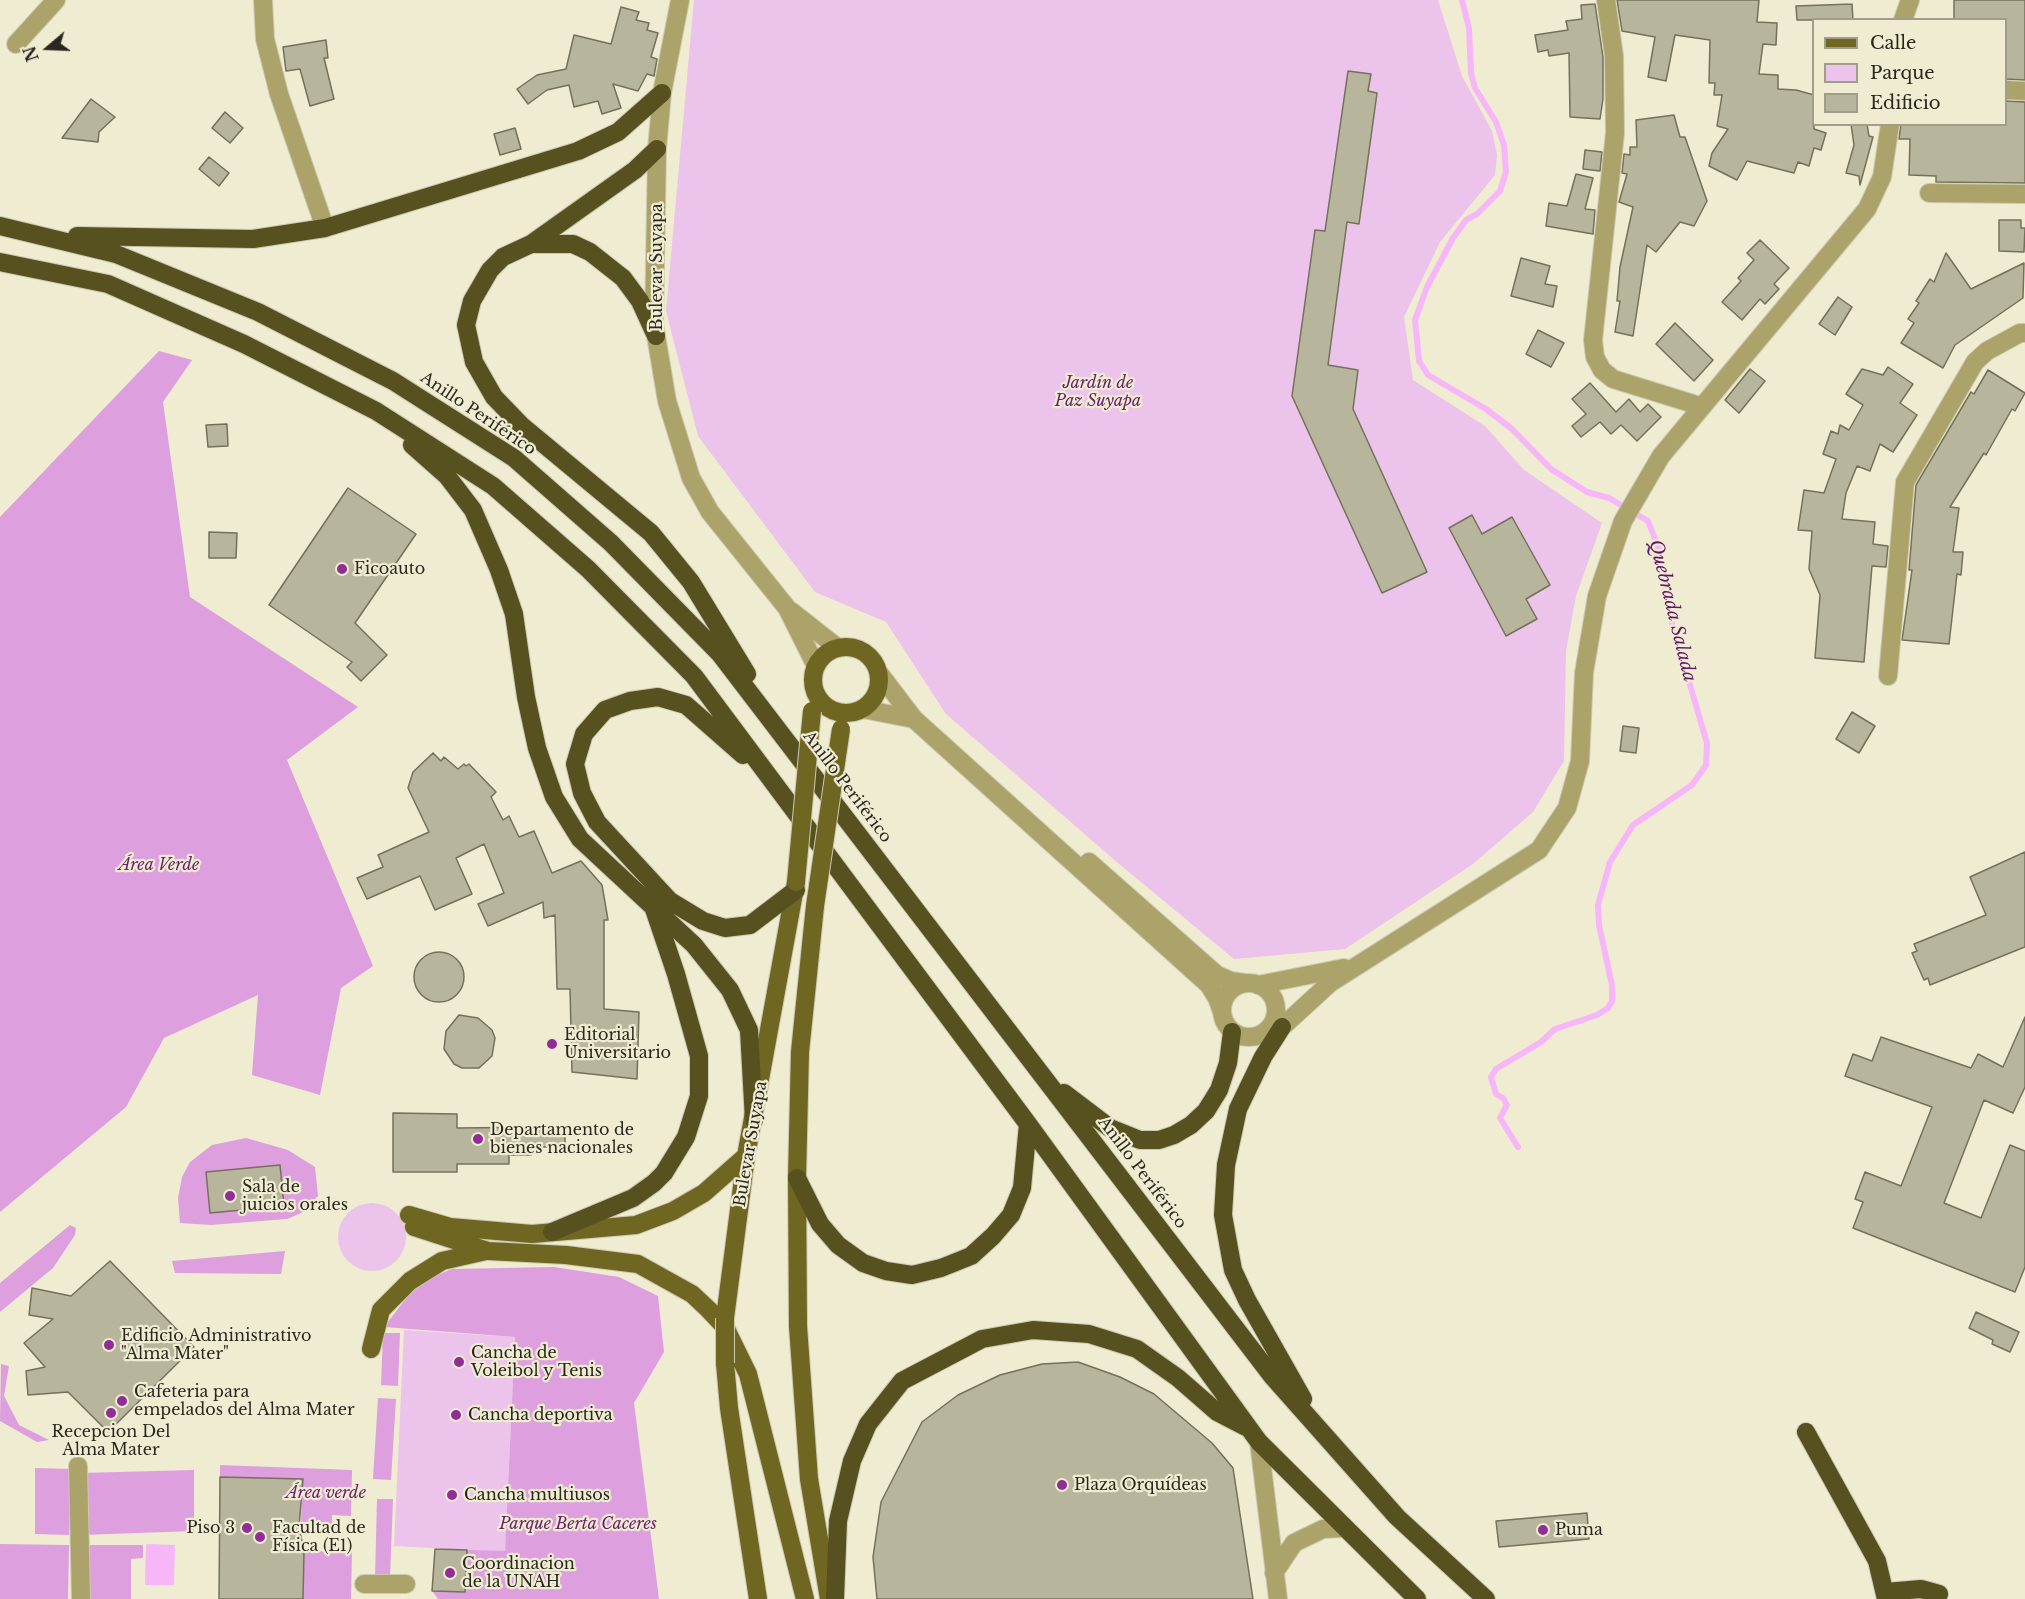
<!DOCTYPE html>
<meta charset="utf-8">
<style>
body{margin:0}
#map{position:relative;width:2025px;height:1599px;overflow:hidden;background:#efecd2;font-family:"Libre Baskerville",serif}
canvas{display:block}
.legend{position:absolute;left:1812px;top:18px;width:195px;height:108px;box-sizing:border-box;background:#efecd2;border:2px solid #a09d8a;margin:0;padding:8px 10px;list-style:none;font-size:18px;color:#29271e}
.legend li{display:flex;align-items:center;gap:12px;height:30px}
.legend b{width:30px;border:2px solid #a09d8a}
.north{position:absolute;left:18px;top:18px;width:60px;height:60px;-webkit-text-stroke:4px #efecd2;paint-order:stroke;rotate:251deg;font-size:16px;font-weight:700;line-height:24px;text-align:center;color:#29271e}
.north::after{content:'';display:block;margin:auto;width:21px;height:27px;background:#29271e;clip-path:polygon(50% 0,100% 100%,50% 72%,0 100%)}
</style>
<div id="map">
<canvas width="2025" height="1599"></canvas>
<ul class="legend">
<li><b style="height:8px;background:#6f6622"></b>Calle</li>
<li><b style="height:16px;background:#ebc3eb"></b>Parque</li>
<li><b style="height:16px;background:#b8b59d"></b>Edificio</li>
</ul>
<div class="north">N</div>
</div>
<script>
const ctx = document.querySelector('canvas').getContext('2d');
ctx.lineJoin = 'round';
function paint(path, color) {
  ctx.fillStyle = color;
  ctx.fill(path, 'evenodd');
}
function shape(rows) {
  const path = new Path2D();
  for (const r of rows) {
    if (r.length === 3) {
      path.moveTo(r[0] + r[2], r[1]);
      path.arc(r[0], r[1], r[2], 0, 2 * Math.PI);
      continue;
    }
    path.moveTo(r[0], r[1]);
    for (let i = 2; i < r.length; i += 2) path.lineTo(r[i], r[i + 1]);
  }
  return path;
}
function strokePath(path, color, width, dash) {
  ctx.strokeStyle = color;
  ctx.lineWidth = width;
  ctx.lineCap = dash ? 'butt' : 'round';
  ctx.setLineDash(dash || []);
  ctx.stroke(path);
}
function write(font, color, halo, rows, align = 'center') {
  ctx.font = font + ' "Libre Baskerville",serif';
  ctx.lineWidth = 4.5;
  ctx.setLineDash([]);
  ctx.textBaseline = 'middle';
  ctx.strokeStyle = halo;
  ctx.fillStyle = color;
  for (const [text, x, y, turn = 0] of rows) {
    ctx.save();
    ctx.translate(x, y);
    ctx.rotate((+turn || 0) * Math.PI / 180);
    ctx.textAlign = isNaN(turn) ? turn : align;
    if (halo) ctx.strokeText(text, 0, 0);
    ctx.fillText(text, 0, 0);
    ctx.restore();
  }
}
const green = shape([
 [694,0,1438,0,1462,76,1492,131,1497,155,1495,175,1440,242,1404,317,1413,380,1485,426,1524,470,1602,523,1576,596,1566,651,1564,761,1533,812,1473,864,1345,949,1234,959,1118,863,946,714,886,622,815,592,698,436,666,311],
 [372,1237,34],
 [404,1330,515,1337,505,1552,394,1546]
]);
const forest = shape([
 [159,351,192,360,163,402,190,597,358,707,287,760,373,966,341,988,320,1095,252,1075,258,995,164,1038,126,1107,0,1212,0,517],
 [246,1138,288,1150,315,1167,318,1196,301,1213,287,1219,211,1225,180,1223,178,1198,182,1177,190,1162,212,1145],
 [70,1225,76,1228,75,1235,53,1268,0,1312,0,1283],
 [285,1251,281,1274,175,1273,172,1261],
 [554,1267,619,1277,658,1296,664,1352,634,1403,659,1599,438,1599,432,1591,435,1549,505,1551,515,1337,384,1327,418,1283,452,1269],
 [383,1333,400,1333,398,1386,381,1385],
 [1,1364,9,1366,4,1396,19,1425,49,1440,37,1442,0,1421],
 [378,1398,396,1399,391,1480,373,1479],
 [220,1465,352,1470,351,1516,332,1515,332,1527,301,1526,302,1479,220,1477],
 [35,1468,72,1469,69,1535,35,1534],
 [194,1470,194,1531,82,1535,81,1473],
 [377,1499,393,1499,390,1578,375,1578],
 [0,1544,69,1545,68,1599,0,1599],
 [85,1545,143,1545,143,1558,131,1559,131,1599,85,1599],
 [304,1551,352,1552,351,1599,303,1599]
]);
const water = shape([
 [146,1544,175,1545,174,1585,145,1585]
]);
const stream = shape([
 [1462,0,1469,28,1471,73,1475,88,1496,122,1504,145,1506,172,1500,191,1477,214,1466,220,1453,238,1427,287,1415,320,1419,361,1428,375,1486,409,1512,429,1551,469,1587,492,1609,498,1648,521,1658,547,1671,620,1707,743,1706,765,1692,785,1633,825,1610,862,1598,905,1599,925,1612,985,1612,1001,1608,1008,1597,1015,1555,1029,1541,1042,1496,1069,1491,1077,1496,1094,1503,1098,1507,1105,1500,1118,1518,1147]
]);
const building = shape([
 [1617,0,1759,0,1757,22,1777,23,1776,45,1763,44,1759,74,1778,75,1778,89,1796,90,1814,95,1814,129,1826,133,1821,150,1814,148,1809,166,1798,162,1794,173,1747,161,1737,180,1709,166,1712,153,1728,129,1717,126,1722,95,1714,95,1715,83,1709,83,1710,40,1675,35,1666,81,1648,77,1655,37,1622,31,1617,0],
 [1954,0,2025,0,2025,80,2006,79,2006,20,1954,20,1954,0],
 [1595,4,1603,57,1603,99,1600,119,1570,117,1569,53,1549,56,1548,50,1538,52,1535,35,1568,30,1566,21,1582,19,1581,5,1595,4],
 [1852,4,1853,20,1797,20,1796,6,1852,4],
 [621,7,639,12,636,20,649,23,647,30,658,33,651,57,657,59,654,76,647,74,638,91,613,84,621,108,602,114,598,101,574,107,569,85,547,90,528,104,517,89,537,75,566,69,574,35,611,44,621,7],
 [326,40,328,58,324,58,334,99,310,106,300,69,286,71,283,47,326,40],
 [1348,71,1371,74,1368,91,1377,93,1359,224,1347,222,1328,365,1358,370,1353,409,1427,572,1382,593,1292,396,1315,230,1325,231,1348,71],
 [91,99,115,117,99,132,98,142,62,138,91,99],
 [2006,101,2025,102,2025,183,1936,182,1936,176,1909,175,1910,139,1899,139,1901,124,2006,124,2006,101],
 [225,112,243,128,230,143,212,128,225,112],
 [1674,115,1680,137,1685,137,1707,201,1694,226,1680,222,1656,252,1647,245,1633,336,1615,332,1620,301,1617,301,1620,267,1633,207,1619,202,1627,174,1622,173,1624,154,1630,155,1630,147,1637,147,1636,120,1674,115],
 [1851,124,1867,124,1869,136,1873,137,1860,185,1859,176,1846,173,1854,145,1851,124],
 [515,128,521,149,500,155,494,134,515,128],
 [1585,150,1602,152,1600,171,1583,169,1585,150],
 [209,157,229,173,219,186,199,169,209,157],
 [1576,174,1593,178,1585,209,1595,210,1593,234,1546,226,1549,203,1567,206,1576,174],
 [1999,220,2021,220,2021,228,2025,228,2024,252,1999,251,1999,220],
 [1760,240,1789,268,1774,284,1779,289,1765,304,1760,299,1742,320,1722,302,1741,281,1738,278,1754,260,1747,253,1760,240],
 [1946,253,1971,289,2024,263,2023,298,1955,345,1943,368,1901,343,1914,323,1908,319,1919,303,1916,301,1930,279,1934,282,1946,253],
 [1521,258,1550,266,1545,284,1557,286,1553,307,1511,296,1521,258],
 [1838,297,1852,307,1835,335,1819,324,1838,297],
 [1675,323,1713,360,1694,381,1656,344,1675,323],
 [1538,330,1564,343,1551,367,1526,354,1538,330],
 [1888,367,1913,384,1900,403,1917,415,1893,452,1880,444,1870,471,1857,466,1846,493,1842,519,1875,522,1873,544,1888,546,1886,567,1872,566,1864,662,1815,658,1820,595,1809,569,1812,531,1798,530,1804,490,1824,493,1836,459,1823,454,1831,431,1838,434,1840,425,1849,430,1863,405,1846,394,1862,369,1883,375,1888,367],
 [1750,369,1765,381,1739,413,1725,400,1750,369],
 [1988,370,2025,393,2015,411,2012,409,1986,455,1984,453,1950,507,1959,508,1953,552,1963,552,1961,575,1957,574,1949,644,1902,640,1912,570,1909,570,1916,485,1971,392,1974,394,1988,370],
 [1590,383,1616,412,1629,399,1640,412,1648,404,1661,417,1637,441,1621,425,1611,434,1600,422,1581,437,1572,426,1586,414,1572,399,1590,383],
 [227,424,228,446,208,447,206,425,227,424],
 [348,488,416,534,355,623,387,655,361,681,347,667,352,662,269,605,348,488],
 [1472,515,1482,534,1512,517,1550,585,1526,599,1537,619,1506,636,1449,528,1472,515],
 [209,532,237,533,236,558,209,558,209,532],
 [1852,712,1875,726,1859,753,1836,739,1852,712],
 [1623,726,1639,728,1636,753,1620,751,1623,726],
 [433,753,441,761,444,757,458,769,464,764,466,766,469,764,496,792,491,797,503,820,509,816,519,837,534,831,552,873,581,861,602,885,608,920,604,920,604,1009,639,1012,637,1079,572,1072,570,989,557,989,555,915,544,918,543,902,488,926,478,904,504,893,484,844,456,858,472,894,435,910,420,876,367,899,357,878,383,867,378,855,429,832,408,788,413,772,433,753],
 [2025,852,2025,947,1930,985,1928,978,1924,980,1912,953,1917,951,1914,944,1986,915,1970,877,2025,852],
 [439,977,25],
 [459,1015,478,1018,492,1030,495,1038,492,1056,479,1068,462,1068,454,1064,444,1049,446,1031,459,1015],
 [2025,1017,2025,1087,2013,1113,1984,1100,1944,1203,1981,1218,2010,1145,2025,1151,2025,1267,2015,1292,1853,1228,1863,1202,1855,1199,1865,1172,1901,1186,1932,1107,1845,1076,1853,1054,1872,1061,1881,1037,1971,1068,1978,1054,2003,1067,2025,1017],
 [393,1113,457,1114,457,1128,556,1127,556,1131,565,1131,565,1147,531,1147,531,1155,509,1155,509,1164,457,1164,457,1172,393,1172,393,1113],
 [280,1165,284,1206,210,1213,206,1172,280,1165],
 [110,1261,194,1347,108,1432,68,1392,28,1395,26,1371,45,1367,24,1343,53,1319,29,1315,32,1288,71,1296,110,1261],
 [1976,1312,2019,1332,2010,1352,1992,1344,1993,1340,1969,1328,1976,1312],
 [1078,1362,1120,1377,1154,1394,1212,1443,1233,1468,1253,1599,877,1599,873,1557,881,1502,922,1422,958,1395,1000,1375,1042,1364,1078,1362],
 [220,1477,303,1479,299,1527,304,1551,303,1599,219,1599,220,1477],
 [1587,1513,1589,1539,1499,1547,1496,1521,1587,1513],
 [435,1549,467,1550,465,1592,432,1591,435,1549]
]);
const minor = shape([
 [263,0,265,39,279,94,325,228],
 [680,0,662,93,657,149,654,324,667,401,691,478,710,512,787,608,816,666],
 [1606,0,1614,56,1615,133,1593,340,1595,357,1602,370,1613,379,1700,406],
 [1903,20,1910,0],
 [16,44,56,0],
 [2006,90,2025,91],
 [1929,193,2025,194],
 [791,611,838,648],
 [879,673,914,719,1209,985,1217,998,1222,1012],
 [1888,676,1905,482,1975,362,1987,351,2020,333,2025,333],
 [863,709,914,719],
 [1089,862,1217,975,1231,981,1245,983],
 [1249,1010,27],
 [1258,985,1344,968],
 [1282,1027,1330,983,1539,850,1567,808,1580,761,1584,673,1597,596,1623,521,1661,456,1867,209,1882,177,1890,124],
 [1259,1442,1278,1599],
 [78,1466,81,1599],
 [1274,1573,1294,1543,1323,1529,1343,1528],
 [364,1584,406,1584]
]);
const major = shape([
 [846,680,33],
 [815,906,800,1052,797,1178,798,1326,809,1479,829,1599],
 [409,1215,450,1227,532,1234,636,1225,673,1211,704,1193,746,1156],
 [414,1227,488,1251,566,1255,638,1264,692,1294,708,1309,725,1327,748,1374,805,1599],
 [725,1318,746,1156,796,882],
 [371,1349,381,1310,410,1281,442,1261,486,1251],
 [725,1363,729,1408,758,1599]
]);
const highway = shape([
 [657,149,635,170,531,244,503,257,490,270,472,301,466,325,474,362,494,397,522,426,651,533,691,582,747,674],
 [0,226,116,254,258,312,393,381,514,458,611,543,720,654,1272,1376,1397,1517,1486,1599],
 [77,236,253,239,325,228,578,151,618,132,662,93],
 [531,244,573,244,590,252,623,278,640,301,656,336],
 [0,262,108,284,244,344,376,411,493,486,588,569,694,676,1028,1124,1259,1442,1417,1599],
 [412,445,447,476,473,510,499,570,514,614,526,697,537,748,554,797,580,839,694,945,730,990,749,1030,754,1120],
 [743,755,686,705,658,697,630,701,605,710,584,734,575,764,582,793,597,822,670,901,703,921,725,928,750,925,796,890],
 [1282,1027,1263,1057,1238,1109,1226,1165,1223,1215,1233,1270,1247,1300,1303,1399],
 [1064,1093,1110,1128,1140,1140,1159,1140,1174,1135,1191,1125,1206,1111,1219,1090,1228,1063,1232,1032],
 [797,1178,820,1224,838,1245,863,1263,886,1271,912,1275,941,1268,971,1256,993,1236,1011,1215,1022,1188,1028,1124],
 [552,1232,633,1198,654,1183,664,1173,686,1137,699,1096,699,1056,676,974,654,909],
 [1806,1432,1877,1561,1886,1599],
 [1886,1592,1921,1589,1939,1594],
 [835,1599,838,1521,852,1461,868,1424,902,1381,982,1339,1033,1330,1089,1334,1137,1349,1178,1378,1217,1412,1246,1427]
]);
const majorBridge = shape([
 [796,882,812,711],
 [815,906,841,729],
 [725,1318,725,1363]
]);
const markers = [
 [342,569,6,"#912d94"],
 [552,1044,6,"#912d94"],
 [478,1139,6,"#912d94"],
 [230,1196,6,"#912d94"],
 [109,1345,6,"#912d94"],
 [459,1362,6,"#912d94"],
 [122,1401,6,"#912d94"],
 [111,1413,6,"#912d94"],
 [456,1415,6,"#912d94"],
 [1062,1485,6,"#912d94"],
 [452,1495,6,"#912d94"],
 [247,1528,6,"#912d94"],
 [1543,1530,6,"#912d94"],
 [260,1537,6,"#912d94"],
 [450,1573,6,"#912d94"]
];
const streetNames = [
 ["Bulevar Suyapa",657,267,-90],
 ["Anillo Periférico",478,414,34],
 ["Anillo Periférico",847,787,53],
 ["Bulevar Suyapa",751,1144,-80],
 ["Anillo Periférico",1142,1173,53]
];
const parkNames = [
 ["Jardín de",1098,383],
 ["Paz Suyapa",1098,401],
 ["Área Verde",159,865],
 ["Área verde",326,1493],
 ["Parque Berta Caceres",578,1524]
];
const poiNames = [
 ["Ficoauto",354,569],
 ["Editorial",564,1035],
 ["Universitario",564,1053],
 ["Departamento de",490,1130],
 ["bienes nacionales",490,1148],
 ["Sala de",242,1187],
 ["juicios orales",242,1205],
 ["Edificio Administrativo",121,1336],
 ["\"Alma Mater\"",121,1354],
 ["Cancha de",471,1353],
 ["Voleibol y Tenis",471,1371],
 ["Cafeteria para",134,1392],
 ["empelados del Alma Mater",134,1410],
 ["Cancha deportiva",468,1415],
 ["Recepcion Del",111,1432,"center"],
 ["Alma Mater",111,1450,"center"],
 ["Plaza Orquídeas",1074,1485],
 ["Cancha multiusos",464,1495],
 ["Piso 3",235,1528,"right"],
 ["Facultad de",272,1528],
 ["Física (E1)",272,1546],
 ["Puma",1555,1530],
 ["Coordinacion",462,1564],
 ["de la UNAH",462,1582]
];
const waterNames = [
 ["Quebrada Salada",1672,611,76]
];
paint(green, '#ebc3eb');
paint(forest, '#de9fdf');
paint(water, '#f7b6f8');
strokePath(stream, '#f7b6f8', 6);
paint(building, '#b8b59d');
strokePath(building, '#74715a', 1.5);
strokePath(minor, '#cbc9b2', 20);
strokePath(major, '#cbc9b2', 20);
strokePath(highway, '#cbc9b2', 20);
strokePath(minor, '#aba369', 18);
strokePath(major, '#6f6622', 18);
strokePath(highway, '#57501f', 18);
strokePath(majorBridge, '#cbc9b2', 20, []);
strokePath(majorBridge, '#6f6622', 18);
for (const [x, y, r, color] of markers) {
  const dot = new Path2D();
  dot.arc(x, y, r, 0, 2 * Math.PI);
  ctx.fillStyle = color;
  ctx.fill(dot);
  strokePath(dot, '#efecd2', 2);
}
write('16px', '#29271e', '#efecd2', streetNames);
write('italic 16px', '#6a206d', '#efecd2', parkNames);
write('16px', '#29271e', '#efecd2', poiNames, 'left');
write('italic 18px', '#621665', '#efecd2', waterNames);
</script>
